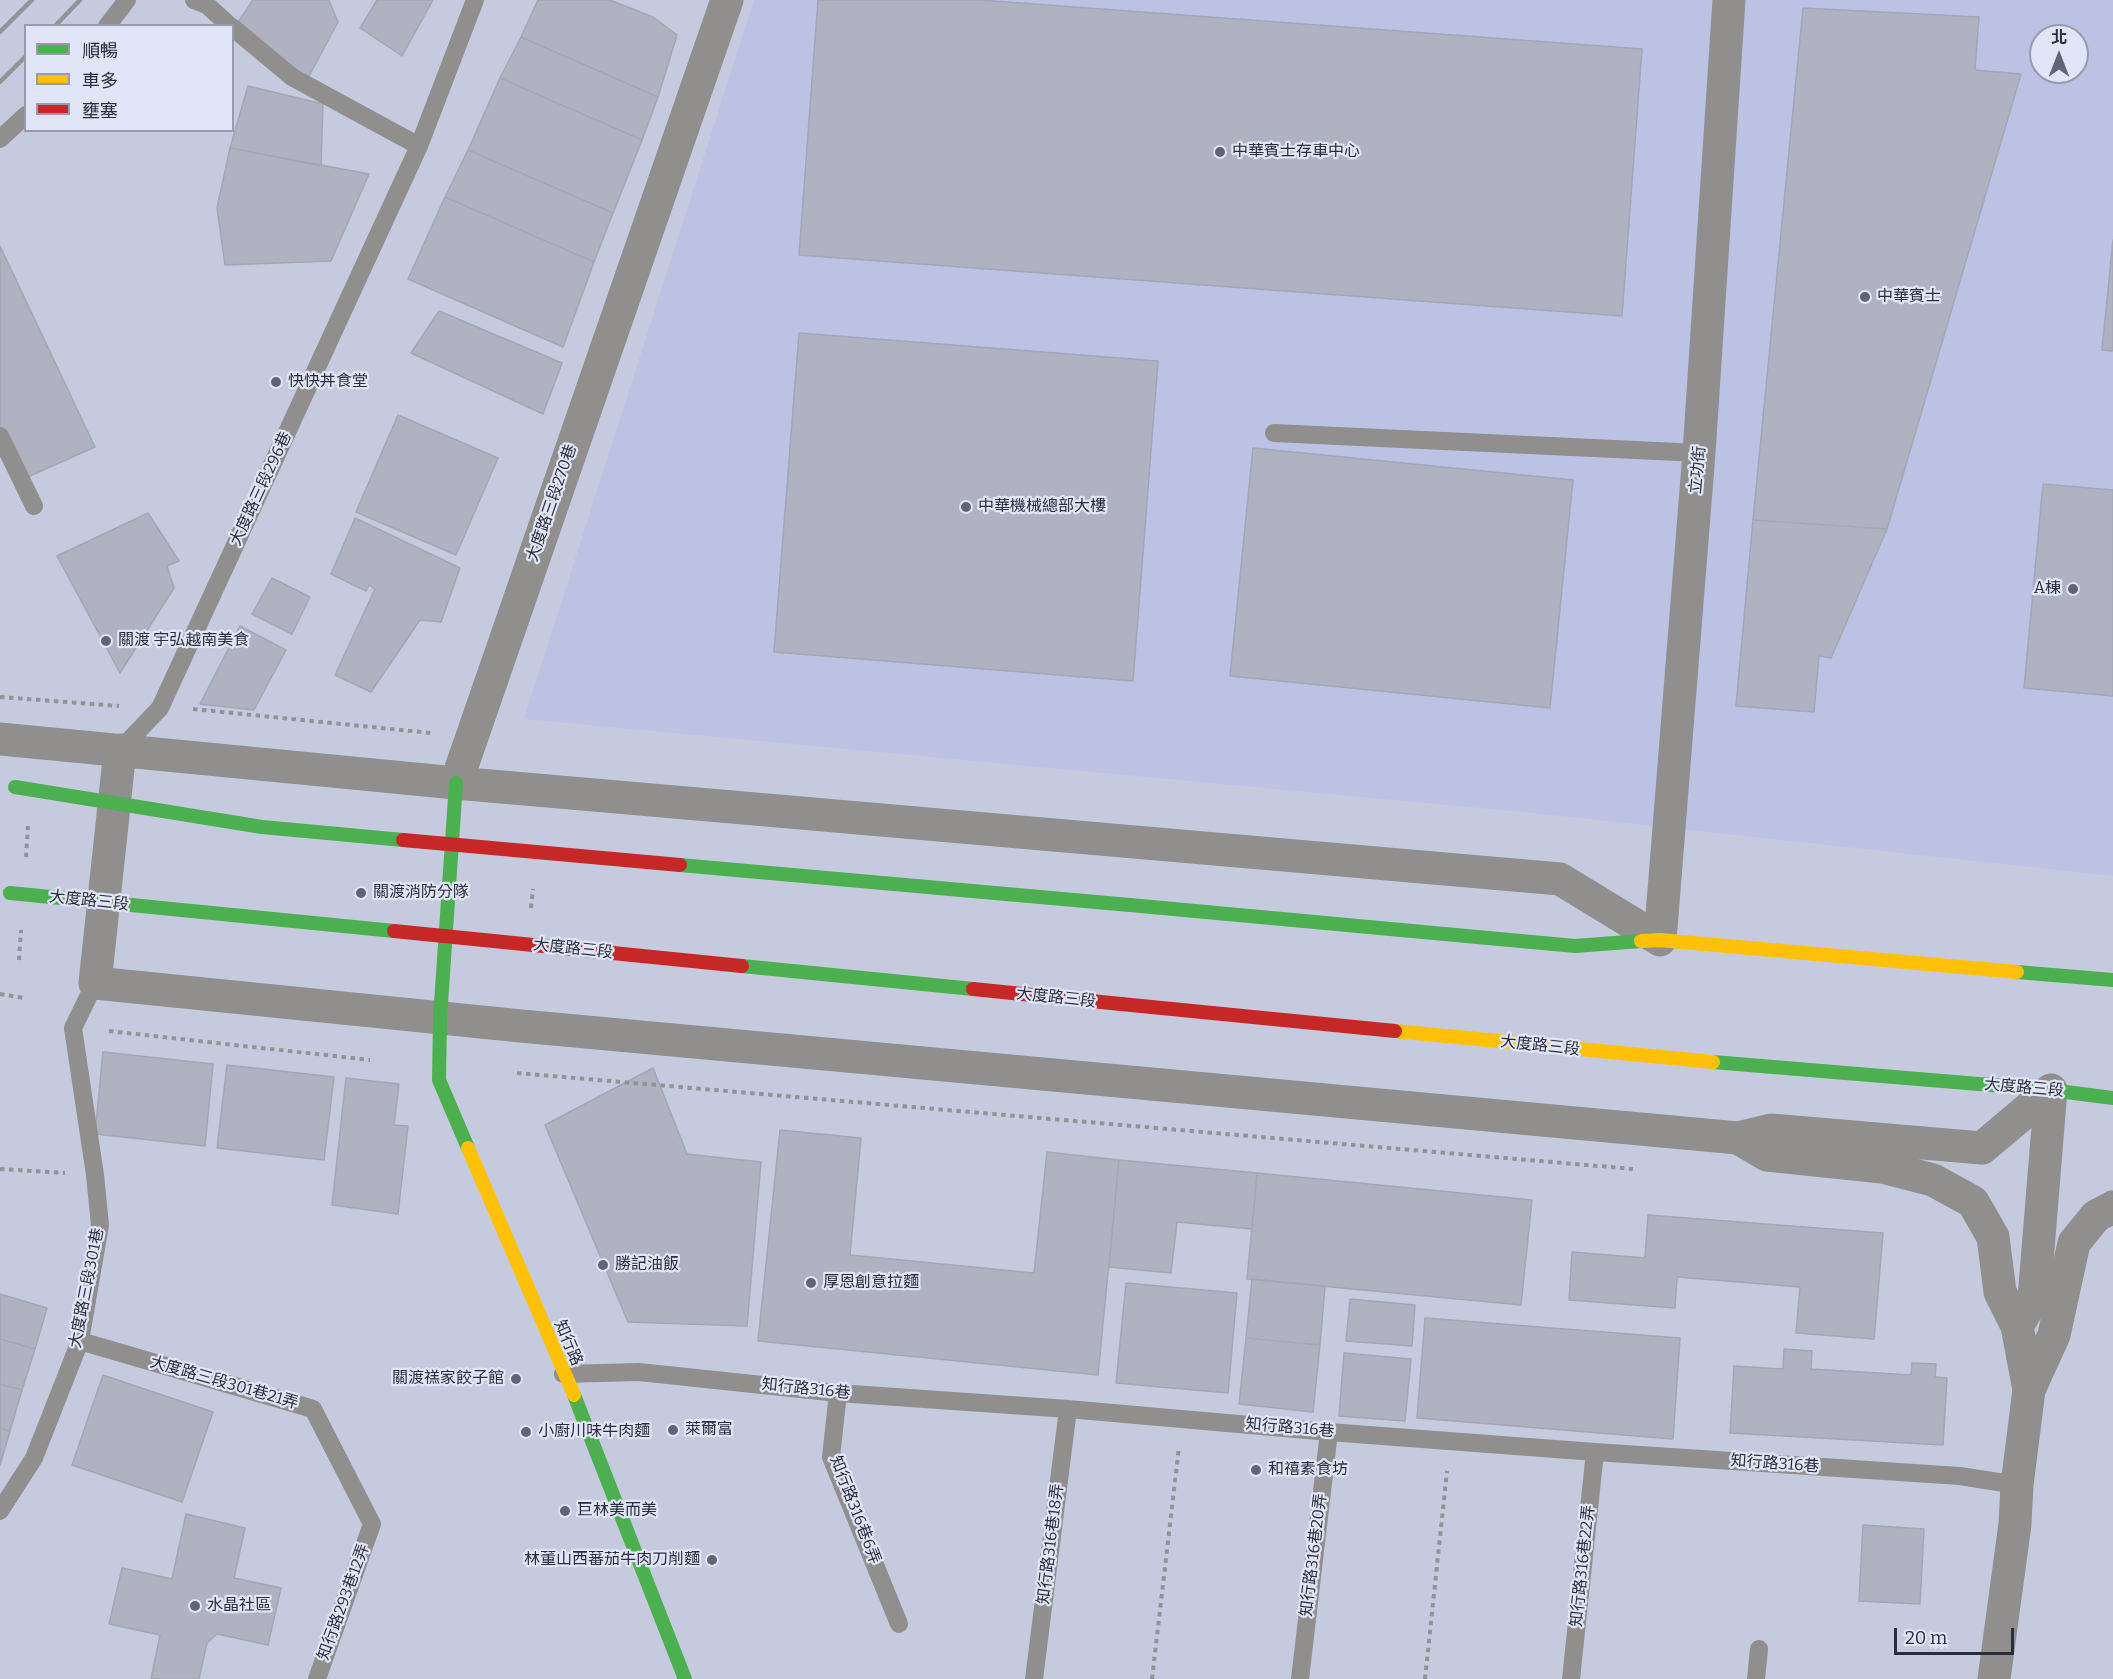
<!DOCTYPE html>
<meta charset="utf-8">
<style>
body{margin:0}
#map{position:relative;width:2113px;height:1679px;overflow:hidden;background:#c6cade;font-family:Bitter,"Noto Sans TC",serif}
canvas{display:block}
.legend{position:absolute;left:24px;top:24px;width:210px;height:108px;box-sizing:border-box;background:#e1e5f8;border:2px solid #989bad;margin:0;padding:8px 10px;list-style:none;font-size:18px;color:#2b2d3c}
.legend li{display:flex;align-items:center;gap:12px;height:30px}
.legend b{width:30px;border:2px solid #989bad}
.north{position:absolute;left:2029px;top:24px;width:60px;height:60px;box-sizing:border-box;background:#e1e5f8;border:2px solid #989bad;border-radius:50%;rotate:0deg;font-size:16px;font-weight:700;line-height:24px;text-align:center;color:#2b2d3c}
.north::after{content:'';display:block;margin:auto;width:21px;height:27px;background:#616475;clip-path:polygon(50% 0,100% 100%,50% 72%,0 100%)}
.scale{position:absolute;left:1894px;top:1628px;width:120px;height:27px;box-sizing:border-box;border:3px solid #2b2d3c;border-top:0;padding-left:8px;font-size:18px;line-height:21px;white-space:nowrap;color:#2b2d3c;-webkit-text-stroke:4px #e1e5f8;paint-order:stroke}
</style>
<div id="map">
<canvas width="2113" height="1679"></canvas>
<ul class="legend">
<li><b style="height:8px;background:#4caf50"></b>順暢</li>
<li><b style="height:8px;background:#ffc107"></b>車多</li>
<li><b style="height:8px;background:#c62828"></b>壅塞</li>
</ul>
<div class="north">北</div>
<div class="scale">20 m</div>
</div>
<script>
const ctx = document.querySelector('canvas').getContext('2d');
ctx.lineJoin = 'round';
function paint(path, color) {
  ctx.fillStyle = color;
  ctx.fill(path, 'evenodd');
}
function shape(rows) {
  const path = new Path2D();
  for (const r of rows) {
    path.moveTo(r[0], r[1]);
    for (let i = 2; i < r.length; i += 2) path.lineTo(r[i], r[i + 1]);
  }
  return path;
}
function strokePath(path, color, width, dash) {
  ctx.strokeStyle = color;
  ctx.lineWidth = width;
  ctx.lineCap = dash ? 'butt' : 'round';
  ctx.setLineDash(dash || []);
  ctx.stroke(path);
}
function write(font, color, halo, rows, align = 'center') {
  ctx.font = font + ' Bitter,"Noto Sans TC",serif';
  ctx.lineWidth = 4.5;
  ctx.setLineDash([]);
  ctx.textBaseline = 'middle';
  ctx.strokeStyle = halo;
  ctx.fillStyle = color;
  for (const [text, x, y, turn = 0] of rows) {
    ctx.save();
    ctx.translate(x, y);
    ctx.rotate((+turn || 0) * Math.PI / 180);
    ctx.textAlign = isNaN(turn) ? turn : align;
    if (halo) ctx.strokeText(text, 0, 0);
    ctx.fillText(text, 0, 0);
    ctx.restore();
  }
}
const built = shape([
 [754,0,2113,0,2113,876,1533,813,524,719],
 [2041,36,2077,36,2077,72,2041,72]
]);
const building = shape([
 [253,0,329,0,338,22,308,78,234,28,253,0],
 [377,0,433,0,402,56,360,28,377,0],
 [538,0,610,0,653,17,677,35,658,97,521,37,538,0],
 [818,0,980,0,1642,49,1622,316,799,255,818,0],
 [1803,8,1979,17,1975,70,2021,74,1887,529,1753,520,1803,8],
 [521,37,658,97,642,140,500,78,521,37],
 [500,78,642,140,613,213,468,150,500,78],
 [248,86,323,104,321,166,230,148,248,86],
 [230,148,369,174,331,261,225,265,217,208,230,148],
 [468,150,613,213,594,262,445,197,468,150],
 [445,197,594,262,563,347,408,279,445,197],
 [2113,240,2113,351,2102,350,2113,240],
 [0,246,95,447,23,479,0,432,0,246],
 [439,311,562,363,543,414,411,353,439,311],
 [799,333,1158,361,1133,681,774,652,799,333],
 [398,415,498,458,456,555,356,512,398,415],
 [1253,448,1573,480,1550,708,1230,676,1253,448],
 [2043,484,2113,490,2113,696,2024,688,2043,484],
 [148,513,179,561,167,566,174,588,120,673,57,556,148,513],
 [355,518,460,568,441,622,420,620,371,692,335,675,375,589,369,585,366,591,331,574,355,518],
 [1753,520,1887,529,1831,658,1819,656,1814,712,1736,706,1753,520],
 [272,578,310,597,292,634,252,614,272,578],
 [240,626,286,650,254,710,200,704,240,626],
 [103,1052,213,1064,205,1146,95,1134,103,1052],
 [227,1065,334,1077,324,1160,217,1148,227,1065],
 [653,1068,687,1154,761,1162,747,1326,628,1322,545,1125,653,1068],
 [346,1078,399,1084,394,1125,408,1126,398,1214,332,1205,346,1078],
 [780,1130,861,1138,850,1255,1034,1273,1047,1152,1119,1160,1098,1375,758,1341,780,1130],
 [1119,1160,1257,1173,1252,1229,1177,1222,1171,1273,1109,1267,1119,1160],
 [1257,1173,1532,1200,1521,1305,1247,1279,1257,1173],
 [1648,1215,1883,1233,1874,1339,1796,1333,1800,1287,1677,1277,1675,1308,1569,1300,1572,1252,1645,1258,1648,1215],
 [1252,1279,1325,1286,1320,1345,1246,1338,1252,1279],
 [1126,1283,1237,1293,1228,1393,1116,1383,1126,1283],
 [0,1294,47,1308,35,1349,0,1339,0,1294],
 [1350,1299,1415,1305,1412,1346,1346,1341,1350,1299],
 [1425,1318,1680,1338,1673,1439,1417,1418,1425,1318],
 [1246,1338,1320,1345,1313,1412,1239,1404,1246,1338],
 [0,1339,35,1349,22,1390,0,1384,0,1339],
 [1784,1349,1812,1351,1811,1369,1911,1375,1912,1363,1936,1364,1935,1377,1947,1378,1943,1445,1730,1433,1734,1366,1783,1369,1784,1349],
 [1344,1353,1411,1359,1405,1421,1339,1416,1344,1353],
 [103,1375,213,1412,182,1502,72,1465,103,1375],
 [0,1384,22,1390,10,1431,0,1428,0,1384],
 [0,1428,10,1431,0,1465,0,1428],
 [186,1514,245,1528,234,1578,281,1588,268,1645,217,1634,207,1643,199,1679,151,1679,160,1635,109,1624,122,1568,172,1579,186,1514],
 [1863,1525,1924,1529,1920,1604,1859,1601,1863,1525]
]);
const path = shape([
 [0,697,119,706],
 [193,709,431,733],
 [26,857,28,826],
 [531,908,533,889],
 [19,960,21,930],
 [0,994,24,998],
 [109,1031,370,1060],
 [517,1073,1633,1169],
 [0,1169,65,1173],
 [1152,1679,1179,1447],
 [1425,1679,1447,1471]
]);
const lane = shape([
 [194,0,207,5,230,26],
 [107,26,127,0],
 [232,27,292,77,419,146],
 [0,139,26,115],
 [1274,433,1699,453],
 [0,436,34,506],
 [120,750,160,708,419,146,475,0],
 [80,1341,313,1409,372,1524,317,1679],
 [563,1374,639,1372,838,1393,1068,1409,1329,1432,1595,1452,1960,1476,2017,1485],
 [838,1393,831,1457,899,1624],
 [0,1511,34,1458,80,1341,100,1225,95,1175,73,1028,95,983],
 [1034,1679,1068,1409],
 [1300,1679,1329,1432],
 [1571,1679,1595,1452],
 [1756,1679,1759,1649]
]);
const street = shape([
 [0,739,456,783,1560,879,1660,940,1699,453,1729,0],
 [120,750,95,983,521,1026,1738,1138,1771,1130,1982,1148,2051,1090],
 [456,783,727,0],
 [1738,1138,1767,1155,1882,1167,1933,1180,1973,1202,1993,1237,2000,1292,2017,1326,2029,1390],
 [2017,1326,2034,1298,2051,1090],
 [1994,1679,2015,1524,2017,1485,2029,1390,2054,1335,2074,1243,2096,1216,2113,1207]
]);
const fast = shape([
 [456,783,440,1018,439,1080,468,1148],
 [1130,905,1575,946,1641,941],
 [2017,972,2113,980],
 [1713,1062,2051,1090,2113,1098],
 [574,1395,685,1679]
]);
const slow = shape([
 [1641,941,1660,940,2017,972],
 [1395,1031,1713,1062],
 [468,1148,574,1395]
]);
const jam = shape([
 [1121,1004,1395,1031]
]);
const rail = shape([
 [55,26,80,0],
 [0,32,32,0],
 [0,82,26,56]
]);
const fastBridge = shape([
 [15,787,262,827,403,840],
 [680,865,1130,905],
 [10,893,394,931],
 [742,966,973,989]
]);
const jamBridge = shape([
 [403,840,680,865],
 [394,931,742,966],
 [973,989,1121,1004]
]);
const markers = [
 [1220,152,6,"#616475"],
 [1865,297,6,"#616475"],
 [276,382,6,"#616475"],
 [966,507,6,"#616475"],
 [2073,589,6,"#616475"],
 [106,641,6,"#616475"],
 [361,893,6,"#616475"],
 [603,1265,6,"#616475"],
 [811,1283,6,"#616475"],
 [516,1379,6,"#616475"],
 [673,1430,6,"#616475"],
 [526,1432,6,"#616475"],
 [1256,1470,6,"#616475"],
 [565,1511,6,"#616475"],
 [712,1560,6,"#616475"],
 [195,1606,6,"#616475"]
];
const poiNames = [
 ["中華賓士存車中心",1232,152],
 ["中華賓士",1877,297],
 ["快快丼食堂",288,382],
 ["中華機械總部大樓",978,507],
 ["A棟",2061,589,"right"],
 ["關渡 宇弘越南美食",118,641],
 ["關渡消防分隊",373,893],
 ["勝記油飯",615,1265],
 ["厚恩創意拉麵",823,1283],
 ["關渡禚家餃子館",504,1379,"right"],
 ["萊爾富",685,1430],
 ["小廚川味牛肉麵",538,1432],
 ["和禧素食坊",1268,1470],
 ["巨林美而美",577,1511],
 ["林董山西蕃茄牛肉刀削麵",700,1560,"right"],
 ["水晶社區",207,1606]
];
const streetNames = [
 ["立功街",1698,470,-85],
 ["大度路三段296巷",261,489,-65],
 ["大度路三段270巷",552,503,-71],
 ["大度路三段",89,901,6],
 ["大度路三段",573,949,6],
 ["大度路三段",1056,998,6],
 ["大度路三段",1540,1046,6],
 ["大度路三段",2024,1088,5],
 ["大度路三段301巷",87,1288,-79],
 ["知行路",568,1343,67],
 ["大度路三段301巷21弄",224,1383,16],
 ["知行路316巷",806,1389,6],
 ["知行路316巷",1290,1428,5],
 ["知行路316巷",1775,1464,4],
 ["知行路316巷6弄",855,1510,69],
 ["知行路316巷18弄",1051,1544,-83],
 ["知行路316巷20弄",1314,1555,-83],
 ["知行路316巷22弄",1583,1566,-84],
 ["知行路293巷12弄",344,1602,-70]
];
paint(built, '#bcc2e4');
paint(building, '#b0b2c2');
strokePath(building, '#a3a6b6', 1.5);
strokePath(path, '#919397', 4, [4.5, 4.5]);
strokePath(lane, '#908f8e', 18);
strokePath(street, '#908f8e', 33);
strokePath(fast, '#4caf50', 14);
strokePath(slow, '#ffc107', 14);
strokePath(jam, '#c62828', 14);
strokePath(rail, '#93949a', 4.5);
strokePath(fastBridge, '#4caf50', 14);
strokePath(jamBridge, '#c62828', 14);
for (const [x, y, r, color] of markers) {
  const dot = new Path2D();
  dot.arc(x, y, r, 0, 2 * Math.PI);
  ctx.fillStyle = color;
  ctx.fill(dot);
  strokePath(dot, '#e1e5f8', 2);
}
write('16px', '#2b2d3c', '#e1e5f8', poiNames, 'left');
write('16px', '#2b2d3c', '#e1e5f8', streetNames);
</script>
